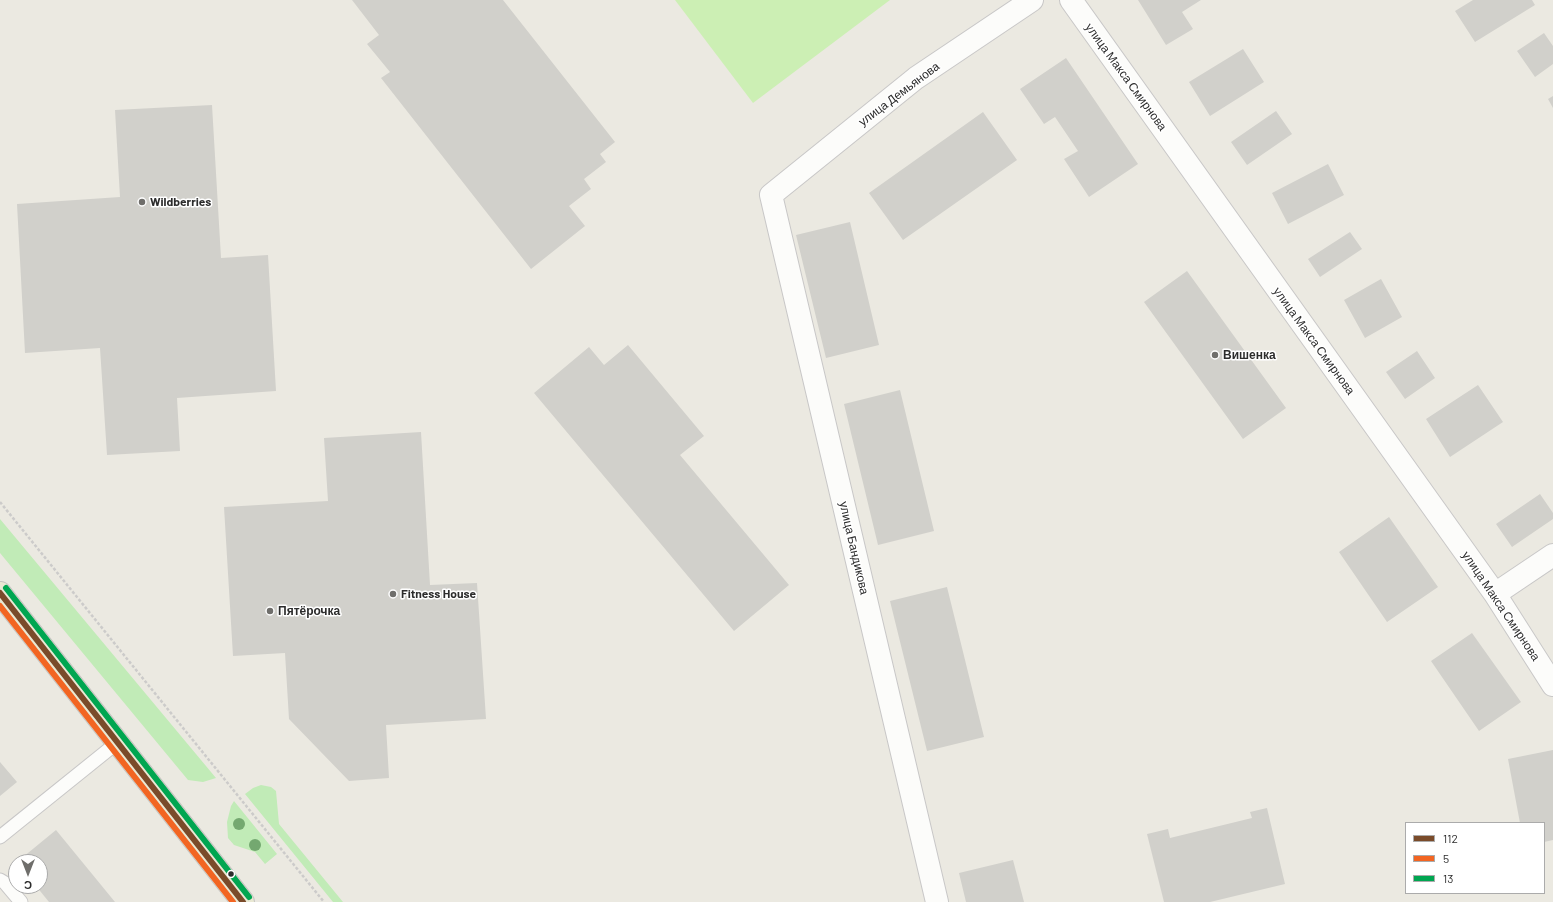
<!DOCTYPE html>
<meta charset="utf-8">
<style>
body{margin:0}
#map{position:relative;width:1553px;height:902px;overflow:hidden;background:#ebe9e1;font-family:Barlow,sans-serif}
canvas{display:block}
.legend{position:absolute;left:1405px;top:822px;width:140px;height:72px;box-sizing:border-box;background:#fff;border:1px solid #ababab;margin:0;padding:5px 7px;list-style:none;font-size:12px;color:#2c2c2c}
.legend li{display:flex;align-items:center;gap:8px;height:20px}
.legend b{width:20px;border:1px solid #ababab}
.north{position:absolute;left:8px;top:854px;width:40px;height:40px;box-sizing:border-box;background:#fff;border:1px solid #ababab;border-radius:50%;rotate:180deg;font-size:11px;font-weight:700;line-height:16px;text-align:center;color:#2c2c2c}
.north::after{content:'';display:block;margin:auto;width:14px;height:18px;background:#6f6e6b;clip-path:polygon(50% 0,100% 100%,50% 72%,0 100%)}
</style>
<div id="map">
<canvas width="1553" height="902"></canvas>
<ul class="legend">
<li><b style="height:5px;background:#7a4b2a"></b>112</li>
<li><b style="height:5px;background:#f26522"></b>5</li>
<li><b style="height:5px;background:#00a651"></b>13</li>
</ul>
<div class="north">С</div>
</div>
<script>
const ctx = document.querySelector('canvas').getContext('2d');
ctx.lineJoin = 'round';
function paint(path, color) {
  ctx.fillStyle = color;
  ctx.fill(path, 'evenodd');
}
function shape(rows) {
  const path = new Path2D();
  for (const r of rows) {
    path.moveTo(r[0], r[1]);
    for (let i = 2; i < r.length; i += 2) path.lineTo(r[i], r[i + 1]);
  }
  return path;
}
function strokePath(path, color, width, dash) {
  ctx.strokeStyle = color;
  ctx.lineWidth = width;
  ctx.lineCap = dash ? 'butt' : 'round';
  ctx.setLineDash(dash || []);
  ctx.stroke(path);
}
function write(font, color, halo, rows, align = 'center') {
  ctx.font = font + ' Barlow,sans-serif';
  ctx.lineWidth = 3;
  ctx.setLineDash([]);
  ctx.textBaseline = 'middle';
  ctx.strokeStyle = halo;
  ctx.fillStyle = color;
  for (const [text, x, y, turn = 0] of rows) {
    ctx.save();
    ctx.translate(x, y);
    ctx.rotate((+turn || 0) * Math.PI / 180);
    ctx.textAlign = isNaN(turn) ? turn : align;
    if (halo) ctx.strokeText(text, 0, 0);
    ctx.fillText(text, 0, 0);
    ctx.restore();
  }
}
const green = shape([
 [0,519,216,778,203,782,188,780,0,553],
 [261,785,271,787,276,791,279,824,343,902,333,902,245,794,253,788],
 [234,801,277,854,265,864,255,852,234,845,228,838,227,822,231,806]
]);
const pitch = shape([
 [675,0,890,0,753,103]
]);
const building = shape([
 [352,0,503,0,615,142,600,154,606,162,584,179,591,189,569,206,585,226,531,269,381,78,390,72,367,44,379,35],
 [1138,0,1201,0,1182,12,1193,29,1166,45],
 [1473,0,1532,0,1535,5,1475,42,1455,11],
 [1544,33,1553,46,1553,64,1535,77,1517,51],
 [1243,49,1264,82,1210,116,1189,82],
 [1066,58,1138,164,1089,197,1064,159,1078,151,1055,117,1044,124,1020,89],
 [1553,96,1553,108,1548,99],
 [212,105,221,258,268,255,276,391,177,398,180,451,107,455,100,348,25,353,17,204,120,197,115,110],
 [1276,111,1292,134,1247,165,1231,142],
 [983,112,1017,160,903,240,869,193],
 [1328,164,1344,195,1288,224,1272,193],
 [850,222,879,345,826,358,796,235],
 [1350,232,1362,249,1320,277,1308,259],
 [1187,271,1286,408,1243,439,1144,302],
 [1381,279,1402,317,1365,338,1344,300],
 [628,345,704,436,680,455,789,585,734,631,534,393,589,347,604,365],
 [1417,351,1435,378,1405,399,1386,372],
 [1478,385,1503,422,1450,457,1426,419],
 [900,390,934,531,878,545,844,404],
 [421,432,430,585,477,583,486,719,386,725,389,778,349,781,289,719,285,653,233,656,224,507,328,501,324,438],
 [1540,494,1553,513,1553,519,1512,547,1496,524],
 [1389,517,1438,587,1387,622,1339,552],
 [947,587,984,737,927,751,890,601],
 [1472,633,1521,702,1479,731,1431,661],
 [1553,750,1553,840,1544,842,1544,823,1520,823,1508,759],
 [0,762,17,782,0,796],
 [1267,808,1285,884,1210,902,1164,902,1147,834,1168,829,1170,838,1252,818,1250,812],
 [56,830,115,902,49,902,36,886,40,886,40,862,17,862],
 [1013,860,1024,902,966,902,959,873]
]);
const path = shape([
 [0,502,324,902]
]);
const service = shape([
 [0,837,118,742],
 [0,880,5,883,21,902]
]);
const minor = shape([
 [1071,0,1495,594,1553,685],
 [1495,594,1553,555],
 [937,902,771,195,916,78,1032,0]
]);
const primary = shape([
 [0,593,243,902]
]);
const bus1 = shape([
 [0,593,243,902]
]);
const bus2 = shape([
 [0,606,233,902]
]);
const bus3 = shape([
 [6,588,249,897]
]);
const trees = [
 [239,824],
 [255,845]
];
const markers = [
 [142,202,4,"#6f6e6b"],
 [1215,355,4,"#6f6e6b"],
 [393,594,4,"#6f6e6b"],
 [270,611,4,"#6f6e6b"],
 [231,874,3.5,"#2c2c2c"]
];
const streetNames = [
 ["улица Макса Смирнова",1126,77,54],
 ["улица Демьянова",899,94,-37],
 ["улица Макса Смирнова",1314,341,54],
 ["улица Бандикова",854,548,77],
 ["улица Макса Смирнова",1501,606,56]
];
const poiNames = [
 ["Wildberries",150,202],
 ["Вишенка",1223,355],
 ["Fitness House",401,594],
 ["Пятёрочка",278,611]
];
paint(green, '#c1ebb7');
paint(pitch, '#ccefb4');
paint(building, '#d1d0cb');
strokePath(service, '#c8c7c7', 15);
strokePath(minor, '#c8c7c7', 24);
strokePath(primary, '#c6c5c2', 24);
strokePath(path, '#cccbca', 2.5, [3, 2]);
strokePath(service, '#fcfcfa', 13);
strokePath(minor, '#fcfcfa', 22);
strokePath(primary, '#e9e8d3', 22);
strokePath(bus1, '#7a4b2a', 6);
strokePath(bus2, '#f26522', 6);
strokePath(bus3, '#00a651', 6);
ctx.fillStyle = '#74a870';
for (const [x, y] of trees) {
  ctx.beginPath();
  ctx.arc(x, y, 6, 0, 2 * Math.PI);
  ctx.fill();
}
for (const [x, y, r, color] of markers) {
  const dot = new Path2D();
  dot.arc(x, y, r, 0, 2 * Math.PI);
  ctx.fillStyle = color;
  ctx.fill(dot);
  strokePath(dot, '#fff', 1.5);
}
write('12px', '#2c2c2c', '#fff', streetNames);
write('bold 12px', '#2c2c2c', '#fff', poiNames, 'left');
</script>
